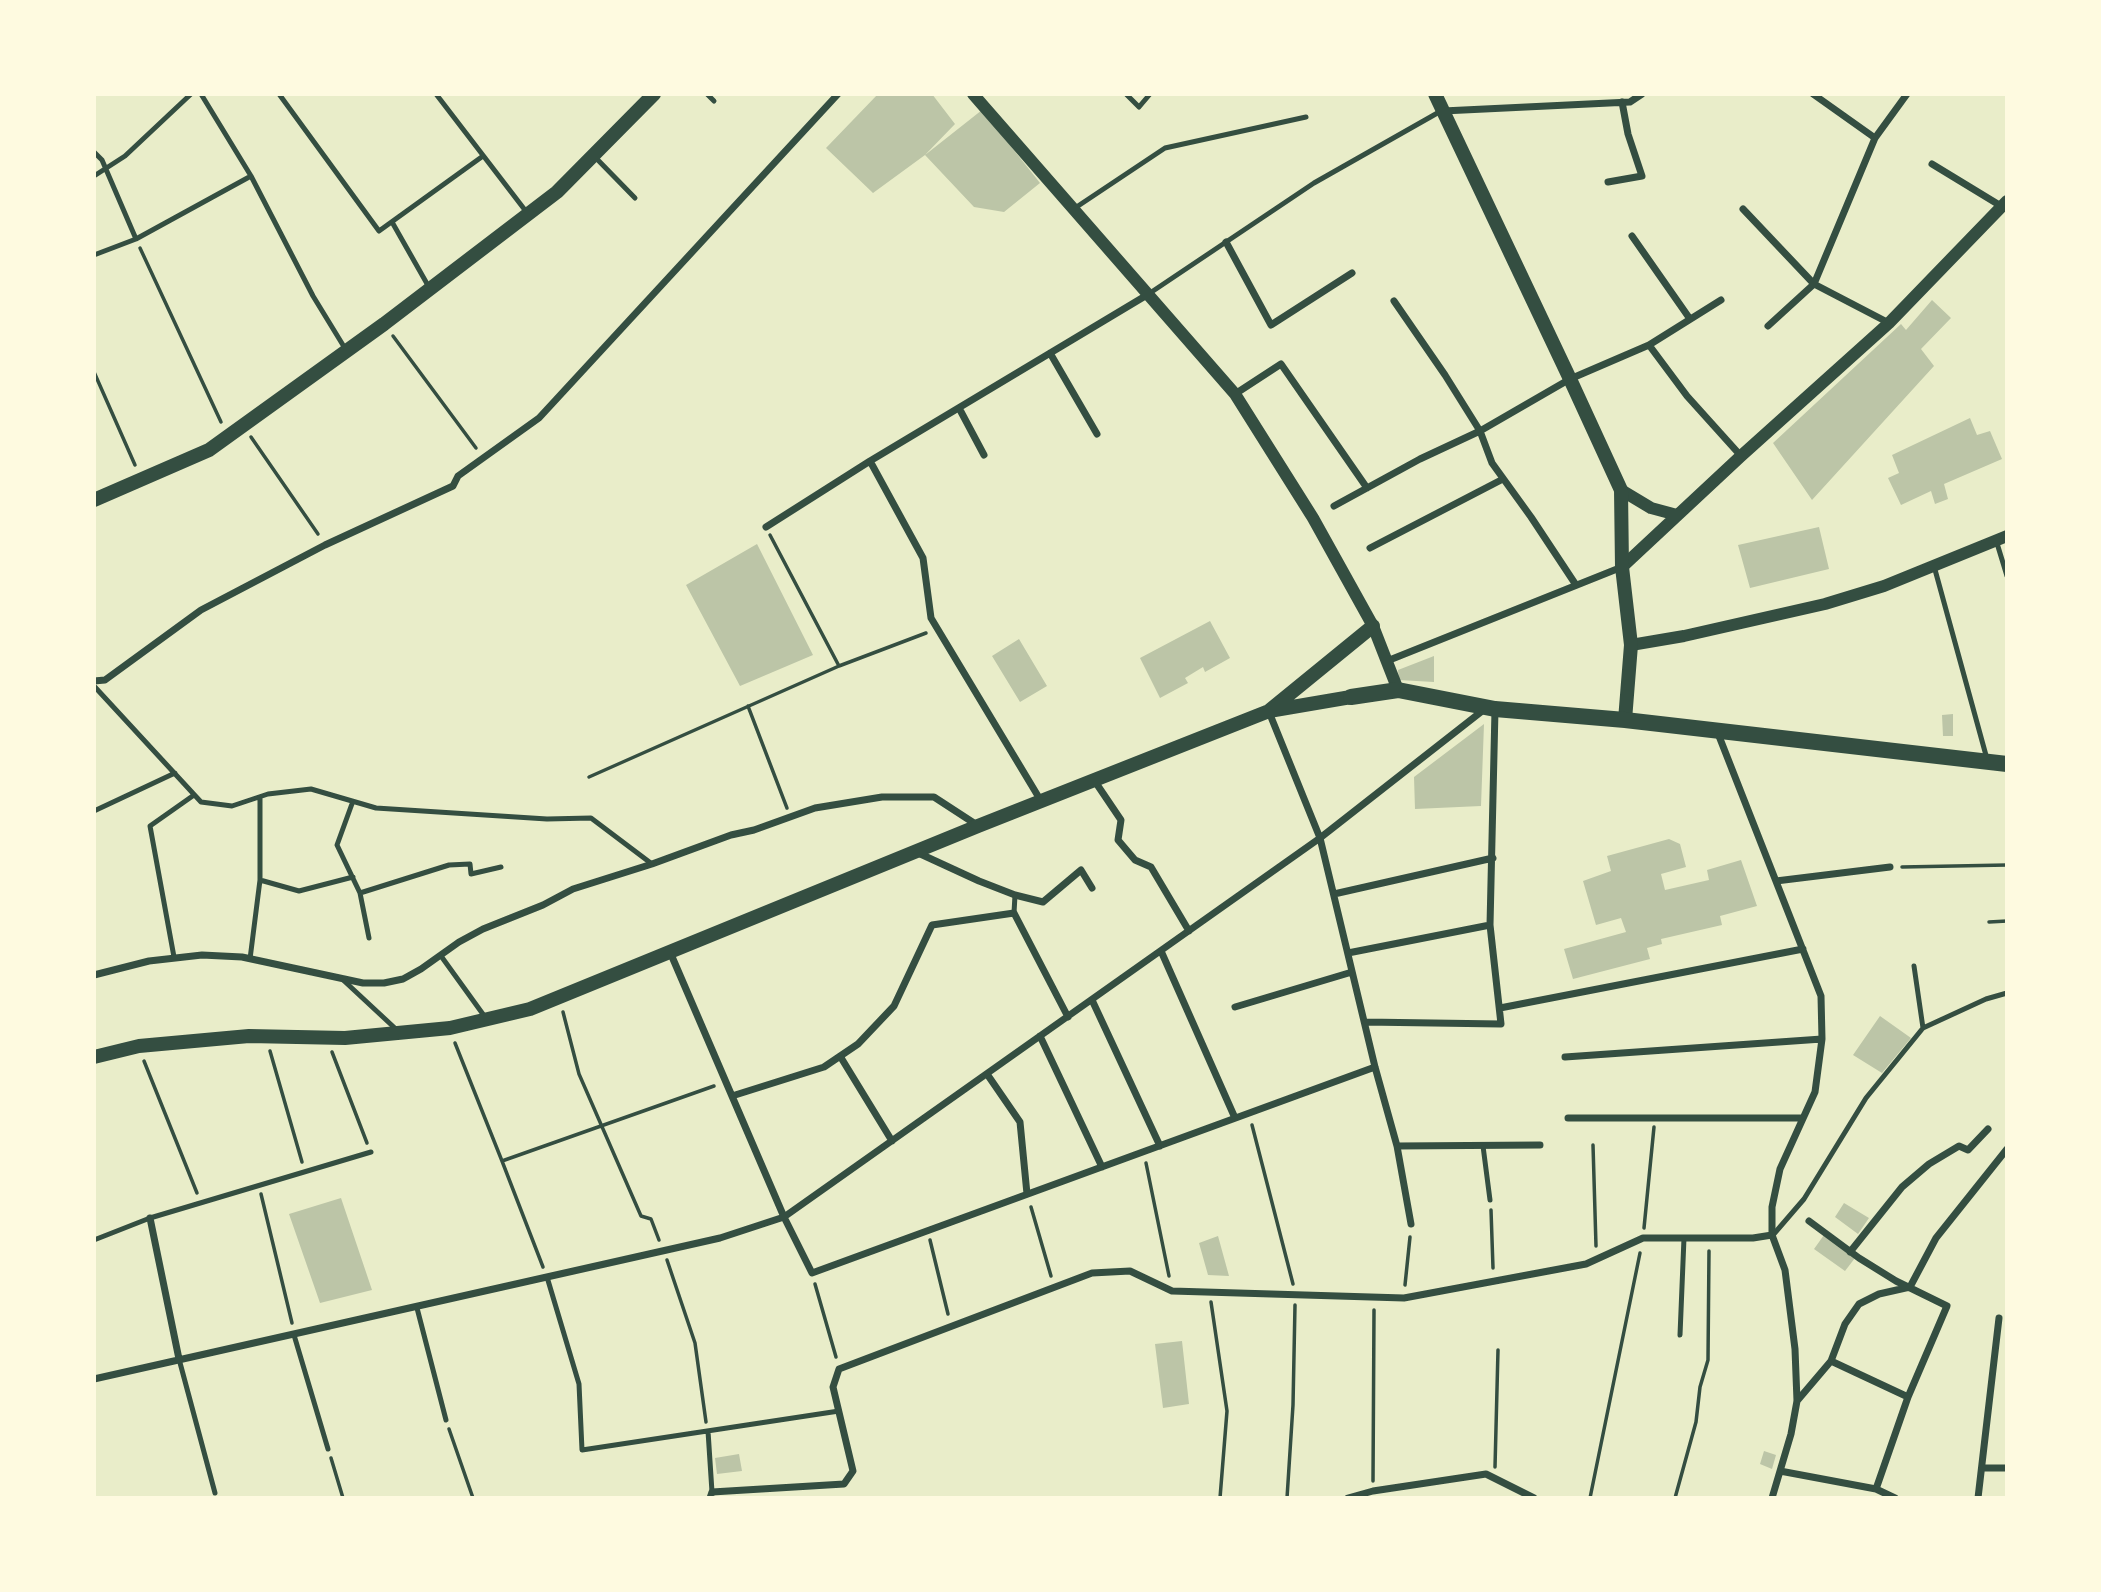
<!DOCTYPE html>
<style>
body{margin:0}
#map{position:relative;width:2101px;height:1592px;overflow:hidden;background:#e9edc9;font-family:"Varela Round",sans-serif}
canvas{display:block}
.frame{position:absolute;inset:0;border:96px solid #fefae0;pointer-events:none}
</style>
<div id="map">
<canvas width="2101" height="1592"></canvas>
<div class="frame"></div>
</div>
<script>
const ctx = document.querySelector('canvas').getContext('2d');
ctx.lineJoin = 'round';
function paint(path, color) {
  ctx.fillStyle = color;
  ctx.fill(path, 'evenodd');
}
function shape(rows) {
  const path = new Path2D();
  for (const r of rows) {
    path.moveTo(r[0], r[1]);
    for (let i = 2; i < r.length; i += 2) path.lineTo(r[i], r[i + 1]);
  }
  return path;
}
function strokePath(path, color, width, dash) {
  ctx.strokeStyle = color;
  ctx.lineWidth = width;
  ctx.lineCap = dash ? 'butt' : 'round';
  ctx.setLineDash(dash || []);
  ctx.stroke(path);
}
const building = shape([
 [878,94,932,94,955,124,925,155,873,193,826,148],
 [982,110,1040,183,1004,212,974,207,925,155],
 [1932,300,1951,318,1921,349,1934,366,1812,500,1773,443,1901,324,1906,330],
 [1970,418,1977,435,1990,431,2002,459,1944,484,1948,499,1935,504,1931,491,1901,505,1888,478,1899,473,1892,455],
 [1819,527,1829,569,1750,588,1738,545],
 [757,544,813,655,740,686,686,585],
 [1210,621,1230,658,1205,672,1203,667,1185,678,1188,683,1160,698,1140,658],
 [1019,639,1047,686,1020,702,992,656],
 [1434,656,1434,682,1399,680,1398,670],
 [1953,714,1953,736,1943,736,1942,715],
 [1484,724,1481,806,1415,809,1414,777],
 [1669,839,1680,844,1686,867,1661,874,1665,890,1709,880,1707,870,1741,860,1757,906,1720,916,1722,925,1661,939,1662,944,1647,948,1650,959,1573,979,1564,949,1626,932,1621,918,1596,925,1583,881,1611,871,1607,856],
 [1880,1016,1911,1038,1882,1073,1853,1055],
 [341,1198,372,1290,320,1303,289,1214],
 [1844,1203,1869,1218,1858,1234,1835,1217],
 [1824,1235,1855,1258,1845,1271,1814,1249],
 [1218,1236,1229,1276,1208,1275,1199,1243],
 [1182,1341,1189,1404,1163,1408,1155,1344],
 [1764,1451,1776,1455,1772,1469,1760,1464],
 [739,1454,742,1471,717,1474,715,1458]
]);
const path = shape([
 [140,248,221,422],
 [393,336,476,448],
 [94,372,135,465],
 [251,437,318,534],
 [770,535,839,666],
 [748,706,787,808],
 [589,777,839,666,926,633],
 [1902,867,2007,865],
 [1989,922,2007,921],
 [563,1012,579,1074,641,1216,651,1219,659,1240],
 [455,1043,502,1161],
 [270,1051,302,1162],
 [332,1052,367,1143],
 [144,1061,197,1193],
 [1252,1125,1293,1284],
 [1593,1145,1596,1246],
 [1146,1163,1169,1276],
 [261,1194,292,1323],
 [1031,1207,1051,1276],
 [1491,1210,1493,1268],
 [1644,1228,1654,1127],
 [930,1240,948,1314],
 [667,1260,695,1343,706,1422],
 [543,1267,502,1161,714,1086],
 [815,1284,836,1357],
 [1405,1285,1410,1237],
 [1211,1302,1227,1411,1220,1498],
 [449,1429,473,1498],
 [331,1458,343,1498],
 [1495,1467,1498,1350],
 [1373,1481,1374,1310],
 [1287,1498,1293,1405,1295,1305],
 [1590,1498,1640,1253],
 [1675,1498,1696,1422,1700,1387,1708,1360,1709,1251]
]);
const service = shape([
 [201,94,251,176,313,296,346,350],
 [279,94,379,231,483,156],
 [436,94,528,214],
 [707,94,714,101],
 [1126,94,1139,107,1150,94],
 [94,152,102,160,136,239],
 [593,155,635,198],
 [94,176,125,156,191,94],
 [1075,208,1165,148,1306,117],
 [392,222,430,289],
 [94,255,136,239,251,176],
 [1150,293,1314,183,1441,111],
 [1996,540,2007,576],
 [1934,566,1987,759],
 [94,686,201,802,232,806,268,794,311,789,376,808,547,819,591,818,652,864],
 [353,801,337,845,360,893,369,938],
 [94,811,175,773],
 [260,880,299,891,353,877],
 [360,893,449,865,470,864,471,874,501,867],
 [1014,913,1015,895],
 [441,956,485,1017],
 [174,957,150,826,194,795],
 [250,959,260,880,260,797],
 [1914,966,1923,1028],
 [341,978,398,1031],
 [1483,1146,1490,1200],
 [1773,1235,1804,1199,1866,1098,1923,1028,1986,999,2007,993],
 [94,1240,150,1218,371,1152],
 [547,1277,579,1384,582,1450,839,1411],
 [417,1308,446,1420],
 [294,1335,328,1449],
 [1680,1335,1684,1238],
 [179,1359,215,1493],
 [708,1431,712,1492]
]);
const minor = shape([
 [1813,94,1875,138],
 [1443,111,1630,102,1642,94],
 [1932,164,2001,206],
 [1608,182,1642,176,1628,134,1622,102],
 [1743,209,1814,284,1889,323],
 [1632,236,1690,319],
 [1226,242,1271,325,1352,273],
 [1394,301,1445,375,1480,431,1492,463,1531,517,1576,585],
 [1768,326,1814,284,1875,138,1907,94],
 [1649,345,1687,396,1741,456],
 [1050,353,1097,434],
 [1235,394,1281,364,1367,488],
 [959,408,984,455],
 [870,461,923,558,931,618,1041,801],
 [1334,506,1420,459,1480,431,1570,379,1649,345,1721,300],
 [766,527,870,461,1147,295],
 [1370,548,1503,479],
 [1387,661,1622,567],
 [94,681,105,680,201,610,325,545,453,486,458,476,539,418,838,94],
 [1269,712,1320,838,1375,1067,1397,1146,1411,1224],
 [1717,731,1821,996,1822,1039,1815,1092,1780,1169,1772,1207,1772,1235,1785,1270,1795,1349,1797,1401,1791,1434,1772,1498],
 [1094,780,1121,820,1118,840,1135,860,1151,867,1189,931],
 [916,852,979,881,1015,895,1043,902,1081,870,1092,888],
 [1776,881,1890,867],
 [1334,894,1493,858],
 [1161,951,1235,1118],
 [670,952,784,1217,812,1273,1375,1067],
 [1348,953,1490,925],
 [94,975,149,961,202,955,242,957,363,983,384,983,403,979,421,969,459,942,483,929,543,905,573,889,652,864,731,835,754,830,815,808,882,797,934,797,977,825],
 [1092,1000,1160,1146],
 [1235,1007,1352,972],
 [1500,1008,1803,949],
 [1365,1022,1501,1024,1490,925,1495,710],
 [1040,1036,1102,1167],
 [840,1056,892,1141],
 [1565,1057,1822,1039],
 [987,1074,1020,1122,1027,1194],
 [732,1096,824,1067,858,1044,894,1006,932,925,1014,913,1068,1017],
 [1568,1118,1803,1118],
 [1397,1146,1540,1145],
 [150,1218,179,1359],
 [1809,1221,1859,1258,1896,1281,1947,1306,1908,1397,1876,1489],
 [1850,1252,1902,1187,1929,1164,1959,1146,1968,1150,1988,1129],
 [1831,1361,1908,1397],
 [94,1379,720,1238,784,1217,1320,838,1486,708],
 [1797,1401,1831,1361,1845,1324,1859,1304,1879,1294,1910,1287,1936,1238,2007,1149],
 [1982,1468,2007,1468],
 [1780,1471,1876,1489,1895,1498],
 [710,1498,712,1492,844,1484,853,1471,833,1387,839,1369,1092,1273,1130,1271,1172,1291,1404,1298,1586,1264,1643,1238,1753,1238,1772,1235],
 [1348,1498,1373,1491,1486,1474,1534,1498],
 [1978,1498,1999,1318]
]);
const tertiary = shape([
 [973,94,1235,394,1313,518,1373,626,1398,690],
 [1621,490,1651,508,1677,515],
 [1622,567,1741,456,1889,323,2007,201],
 [1631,645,1684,636,1825,604,1884,586,2007,536]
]);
const secondary = shape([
 [1435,94,1570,379,1621,490,1622,567,1631,645,1625,720],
 [94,500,209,450,384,324,557,192,654,94],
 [1270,710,1373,626],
 [94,1057,139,1046,249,1036,345,1038,450,1028,530,1009,978,826,1269,711,1351,697]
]);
const primary = shape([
 [1351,697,1398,690,1495,709,1625,720,2007,764]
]);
paint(building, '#bcc5a7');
strokePath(path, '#344e41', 3.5);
strokePath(service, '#344e41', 5);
strokePath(minor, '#344e41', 7);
strokePath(tertiary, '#344e41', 12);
strokePath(secondary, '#344e41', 14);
strokePath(primary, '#344e41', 16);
</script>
